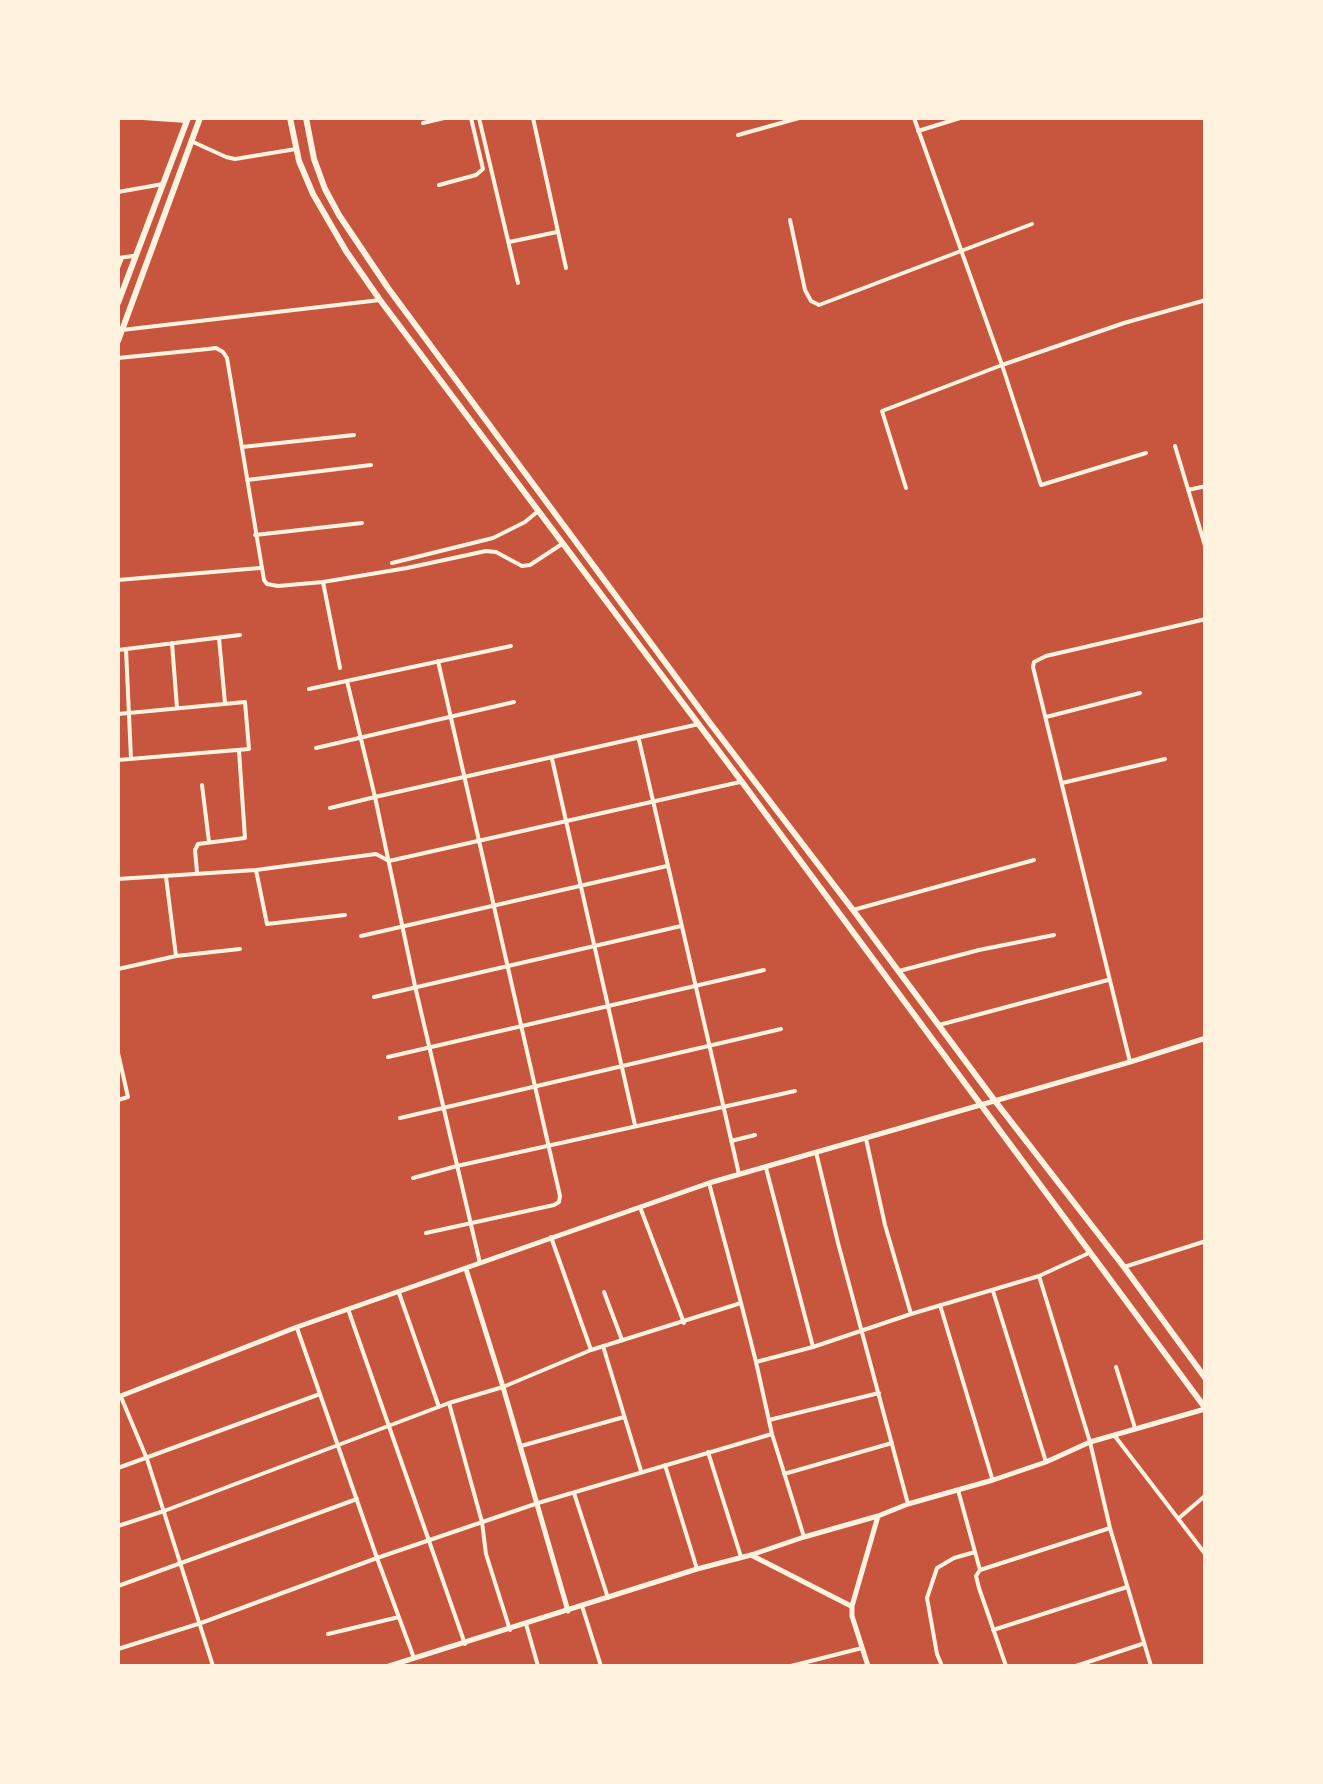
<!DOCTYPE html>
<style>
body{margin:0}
#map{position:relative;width:1323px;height:1784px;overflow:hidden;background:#c8553d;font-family:Lora,serif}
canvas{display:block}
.frame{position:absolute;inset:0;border:120px solid #fff3e0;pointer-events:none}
</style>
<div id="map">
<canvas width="1323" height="1784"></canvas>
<div class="frame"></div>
</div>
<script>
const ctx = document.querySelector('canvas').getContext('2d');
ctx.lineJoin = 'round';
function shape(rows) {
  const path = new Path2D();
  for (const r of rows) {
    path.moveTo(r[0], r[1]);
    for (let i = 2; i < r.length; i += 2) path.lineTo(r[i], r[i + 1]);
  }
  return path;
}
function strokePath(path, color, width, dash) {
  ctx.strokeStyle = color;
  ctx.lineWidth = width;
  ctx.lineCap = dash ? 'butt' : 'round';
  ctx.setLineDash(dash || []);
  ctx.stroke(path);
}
const minor = shape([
 [143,118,186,121],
 [479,118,518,283],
 [533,118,566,268],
 [914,118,1002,365,1124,323,1206,300],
 [423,123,444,118],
 [918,131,960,118],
 [738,135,799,118],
 [191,141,226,157,235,159,296,149],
 [439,185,476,175,483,169,471,118],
 [118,192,163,184],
 [790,220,805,290,811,301,819,305,1032,224],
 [509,242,557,232],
 [118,258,133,256],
 [118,268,122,258],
 [122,330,380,300],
 [118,358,208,349,216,348,223,352,227,358,264,580,267,584,278,586,323,582,340,668],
 [1175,446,1206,549],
 [242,447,354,435],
 [247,480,371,465],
 [906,488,882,411,1002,365,1041,485,1146,453],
 [1188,490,1206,486],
 [255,535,362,523],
 [392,563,493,538,525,522,537,512],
 [118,580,260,568],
 [323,582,407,568,486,551,496,552,522,566,530,565,562,544],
 [219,638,225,703],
 [172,643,177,708],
 [126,649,131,759],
 [118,650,240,635],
 [309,689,511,646],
 [118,714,245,702,249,749,118,760],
 [1046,717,1140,693],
 [639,740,739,1174],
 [316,748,514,702],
 [552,759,635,1125],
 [1062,783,1165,759],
 [202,785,209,842],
 [330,808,375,797,347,681],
 [256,870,267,924,345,915],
 [197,872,195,850,198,844,245,838,239,751],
 [166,877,176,956],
 [118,879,256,870,376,854,389,861,740,782],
 [853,910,1034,860],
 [361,936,667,866],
 [118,969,176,956,240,949],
 [899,971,979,950,1054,935],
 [374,997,681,926],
 [939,1025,1108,980],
 [118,1053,128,1097,118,1100],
 [388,1057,764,970],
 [1130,1062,1033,667,1034,662,1046,656,1206,619],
 [400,1118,781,1029],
 [866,1139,885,1225,911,1314],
 [731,1141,755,1135],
 [816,1152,838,1243,908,1504],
 [766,1168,813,1347],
 [413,1178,457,1166,795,1091],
 [709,1183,741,1303],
 [640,1207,684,1323],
 [426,1233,554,1205,559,1202,560,1196,438,661],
 [551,1237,591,1350],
 [480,1263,415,986,375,797,699,724],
 [1124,1267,1206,1241],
 [1039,1276,1090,1442,1110,1528,1151,1666],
 [993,1291,1046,1462],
 [604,1292,622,1340],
 [399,1293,439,1407],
 [940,1305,992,1478],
 [348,1309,465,1644],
 [297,1328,377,1558,414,1658],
 [603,1346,641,1471],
 [1116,1367,1135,1428],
 [121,1397,147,1459,213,1666],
 [449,1403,482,1522,486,1554,510,1630],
 [769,1420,879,1393],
 [1114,1435,1206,1555],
 [521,1446,624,1417],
 [708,1452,741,1557],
 [665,1465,697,1569],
 [118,1468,320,1394],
 [784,1474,892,1443],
 [958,1490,980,1570,1110,1528],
 [574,1493,608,1598],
 [1179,1518,1206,1495],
 [118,1526,164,1511,449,1403,503,1387,591,1350,741,1303,756,1362],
 [804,1537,772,1434,756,1362,813,1347,911,1314,1039,1276,1089,1253],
 [980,1570,976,1576,979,1588,1006,1666],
 [118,1586,357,1499],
 [582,1606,601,1666],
 [526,1624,538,1666],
 [993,1630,1127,1587],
 [328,1634,399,1617],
 [118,1649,201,1623,377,1558,538,1503,772,1434],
 [791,1666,862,1648],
 [942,1666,937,1654,927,1598,937,1568,954,1558,975,1552],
 [1076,1666,1142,1644]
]);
const tertiary = shape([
 [466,1269,503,1387,568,1611],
 [118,1397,297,1327,709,1183,1130,1062,1206,1038],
 [751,1555,851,1606],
 [389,1666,697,1569,751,1555,804,1537,878,1516,908,1504,993,1480,1046,1462,1090,1442,1205,1409],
 [868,1666,852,1616,852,1606,878,1516]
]);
const primary = shape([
 [290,118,299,161,313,194,346,251,380,300,742,782,1206,1409],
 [306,118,314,159,325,189,339,215,388,288,710,723,853,910,995,1101,1124,1267,1206,1379]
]);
const trunk = shape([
 [118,303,188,118],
 [118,341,200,118]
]);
strokePath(minor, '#fff3e0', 4);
strokePath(tertiary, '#fff3e0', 5);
strokePath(primary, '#fff3e0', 6);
strokePath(trunk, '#fff3e0', 6);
</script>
